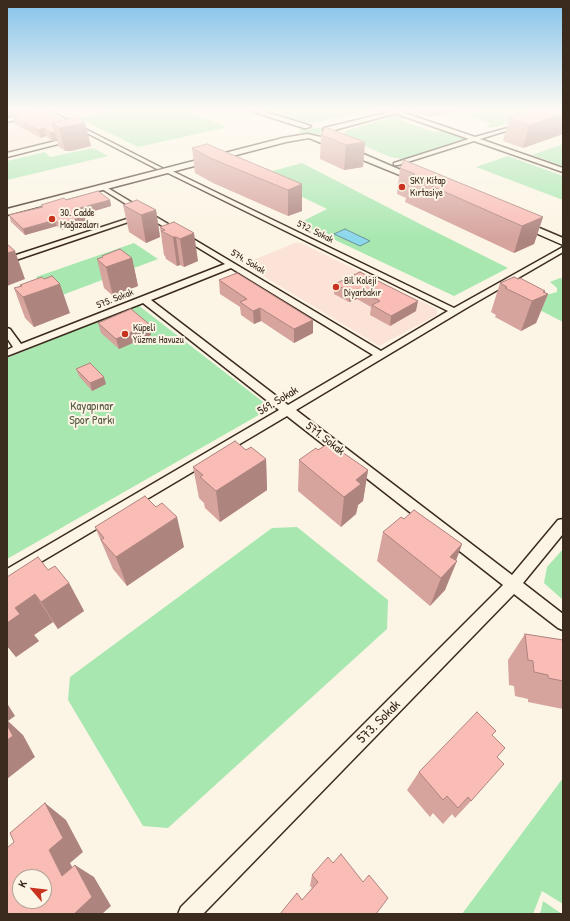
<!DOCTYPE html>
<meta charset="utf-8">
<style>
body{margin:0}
#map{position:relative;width:570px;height:921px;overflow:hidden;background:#fcf5e5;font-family:"Patrick Hand",sans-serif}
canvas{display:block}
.frame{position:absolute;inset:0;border:8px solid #3b2a1e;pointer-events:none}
.north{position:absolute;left:12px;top:869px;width:40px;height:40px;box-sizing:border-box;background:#fcf5e5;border:1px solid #afa495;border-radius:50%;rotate:298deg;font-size:11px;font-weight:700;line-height:16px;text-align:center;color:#3b2a1e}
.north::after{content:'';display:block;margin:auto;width:14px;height:18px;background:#c8321e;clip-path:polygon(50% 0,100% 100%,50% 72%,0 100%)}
</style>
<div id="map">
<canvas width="570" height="921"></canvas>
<div class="frame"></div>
<div class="north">K</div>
</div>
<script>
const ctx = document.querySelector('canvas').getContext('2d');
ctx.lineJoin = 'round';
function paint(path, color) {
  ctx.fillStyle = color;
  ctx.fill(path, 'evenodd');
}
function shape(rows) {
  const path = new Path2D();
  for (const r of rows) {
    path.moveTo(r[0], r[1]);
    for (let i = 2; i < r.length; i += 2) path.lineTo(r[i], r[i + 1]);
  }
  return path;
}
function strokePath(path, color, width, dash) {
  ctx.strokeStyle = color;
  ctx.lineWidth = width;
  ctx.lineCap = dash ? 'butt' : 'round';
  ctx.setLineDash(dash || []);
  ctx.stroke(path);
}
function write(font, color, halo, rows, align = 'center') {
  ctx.font = font + ' "Patrick Hand",sans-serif';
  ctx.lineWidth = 4;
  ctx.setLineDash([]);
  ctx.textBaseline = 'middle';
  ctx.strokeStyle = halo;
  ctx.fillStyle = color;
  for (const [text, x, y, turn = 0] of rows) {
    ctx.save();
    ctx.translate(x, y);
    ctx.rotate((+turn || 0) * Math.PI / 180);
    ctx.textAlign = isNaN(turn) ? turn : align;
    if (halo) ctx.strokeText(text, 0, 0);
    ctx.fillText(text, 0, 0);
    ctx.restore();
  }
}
const built = shape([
 [44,112,85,133,7,152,7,121],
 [295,243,301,243,437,309,437,315,379,346,243,264]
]);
const green = shape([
 [115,110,184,110,225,126,223,128,138,147,78,118],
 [264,110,377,110,314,123,298,122],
 [485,110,554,110,491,128,486,126,492,124,467,115],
 [398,115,406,117,400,120,434,132,443,130,465,139,402,159,390,157,343,136,346,131],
 [308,127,320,128,324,130,322,133,312,135,299,132,301,128],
 [563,144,563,166,532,155],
 [93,148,108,156,7,180,7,161,45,152,50,157],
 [508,156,563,176,563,200,476,167],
 [302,163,424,226,508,268,454,296,299,223,327,209,257,175],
 [134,243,158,259,57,297,36,277],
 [560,278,563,279,563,322,530,305,541,294,550,294,557,292,557,288,550,282],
 [138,305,271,408,7,559,7,358],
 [297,527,388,600,387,629,168,828,143,826,68,700,70,677,272,528],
 [563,549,563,600,544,583,547,567],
 [563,778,563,904,542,891,533,914,462,914],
 [543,901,562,914,540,914]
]);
const water = shape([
 [345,229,370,241,360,246,334,234,345,229]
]);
const street = shape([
 [42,110,48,110,162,168,157,169,42,110],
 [381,110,388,110,390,111,387,113,381,110],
 [396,110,475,137,522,124,522,126,480,139,563,168,563,172,474,141,398,165,394,165,394,163,469,139,394,113,394,111,396,110],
 [30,113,33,115,32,116,7,122,7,118,30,113],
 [72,137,75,139,74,140,7,157,7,153,72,137],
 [166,170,170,170,454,308,563,247,563,252,468,307,296,410,512,575,558,520,563,519,563,534,523,583,563,614,563,630,558,628,514,594,203,914,178,914,181,907,503,585,287,416,7,582,7,569,279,410,143,303,7,356,7,350,13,347,7,338,7,328,10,329,21,344,225,264,146,216,7,263,7,258,142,214,102,189,102,187,106,187,381,351,448,311,166,172,166,170],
 [231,268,373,355,288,405,151,300,231,268]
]);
const secondary = shape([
 [250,110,259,110,311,126,307,128,304,128,269,117,250,110],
 [398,110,408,110,327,132,323,130,324,128,398,110],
 [307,134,326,138,424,180,420,183,417,182,309,138,286,142,7,215,7,209,283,138,307,134],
 [518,219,563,238,563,245,515,224,513,222,515,220,518,219]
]);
const wall = shape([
 [7,110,31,110,62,120,85,123,91,146,71,151,65,151,58,146,57,140,52,141,46,136,41,138,15,124,13,116,15,116,15,115,8,116,7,116],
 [408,110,458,110,430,117],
 [563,110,563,134,523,148,503,141,509,118],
 [321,135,365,142,363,167,344,170,320,159],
 [192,148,302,184,302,211,288,216,213,183,195,173],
 [400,168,543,217,534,244,514,253,405,202,406,198,397,194],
 [66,200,110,200,111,206,82,214,85,216,86,223,61,230,57,226,25,235,11,222,9,215,41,207,41,205],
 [123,205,156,210,160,237,146,243,129,232],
 [174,222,198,261,184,267,180,265,177,266,166,259,165,256,164,255,160,227],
 [102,256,132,258,138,286,113,296,104,288,97,259,102,257],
 [360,272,416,311,390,326,370,315,371,307,357,299,349,302,334,294,335,284],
 [518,279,545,291,545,292,548,294,536,323,521,331,495,317,496,315,491,312,500,283],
 [219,280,313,320,313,333,294,343,261,321,254,324,241,315,240,307,220,294],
 [20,285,70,313,34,327,25,318,14,288,21,286],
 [98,323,149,324,151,335,119,349,101,333],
 [76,369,106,384,92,391,79,376],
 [246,450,266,459,267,490,220,522,205,508,204,503,199,498,193,467],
 [318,450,368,470,363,501,358,505,356,514,341,527,298,491,299,460],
 [404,519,462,544,445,590,430,606,377,561,383,532],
 [95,527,184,547,127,586,113,569],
 [48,570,69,583,84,611,58,629,53,622,34,635,39,641,16,657,7,646,7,577],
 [525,634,563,640,563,709,528,702,528,699,515,696,514,686,509,685,508,660],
 [492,735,497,757,471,801,455,818,452,814,443,824,433,813,430,817,407,790,419,772],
 [312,875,376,914,302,900,312,888,310,886]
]);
const shadedWall = shape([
 [7,110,31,110,31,111,15,114,15,115,8,116,7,113],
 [432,110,458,110,430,117],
 [563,114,563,134,523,148,529,125],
 [85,123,91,146,71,151,65,151,59,128],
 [44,128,46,136,41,138,38,130],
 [55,132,57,140,52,141,50,133],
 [365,142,363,167,344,170,346,145],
 [302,184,302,211,288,216,288,190],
 [110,200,111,206,78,216,76,209],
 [156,210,160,237,146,243,141,215],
 [85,216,86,223,61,230,59,224],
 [543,217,534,244,514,253,522,226],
 [55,220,57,226,25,235,23,229],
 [194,233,198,261,184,267,180,239],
 [173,237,176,237,180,265,177,266],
 [15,251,25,279,7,286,7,253],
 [132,258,138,286,113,296,106,267],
 [60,284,70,313,34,327,23,297],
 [358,289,357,299,349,302,350,292],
 [545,291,543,296,548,294,536,323,521,331,532,301,543,292],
 [418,301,416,311,390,326,391,316],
 [260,308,261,321,254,324,253,311],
 [313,320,313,333,294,343,294,329],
 [149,324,151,335,119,349,116,339],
 [104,377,106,384,92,391,90,383],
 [266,459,267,490,220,522,216,491],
 [368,470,363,501,358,505,356,514,341,527,344,497,356,480],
 [177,517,184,547,127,586,116,557],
 [462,544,455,563,457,561,445,590,430,606,441,578,450,557],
 [69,583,84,611,58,629,41,602],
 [35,594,53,622,34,635,39,641,16,657,7,646,7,623,15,608],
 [7,703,15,716,8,721,23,735,35,757,7,779],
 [45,803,66,820,83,852,70,863,83,887,62,876,49,850],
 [75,865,94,877,111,906,102,914,74,914]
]);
const building = shape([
 [32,110,41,110,62,120,52,123,55,132,50,133,44,128,38,130,13,116,17,115,15,114,32,110],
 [536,110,563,110,563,114,529,125,509,118,536,110],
 [77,117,85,123,65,127,59,128,52,123,77,117],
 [325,127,365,142,346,145,321,135,325,127],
 [207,144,302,184,288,190,210,158,192,148,207,144],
 [404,160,543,217,522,226,409,176,415,174,400,168,404,160],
 [98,191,110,200,76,209,85,216,59,224,55,220,23,229,9,215,43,207,41,205,64,198,66,200,98,191],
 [137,200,156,210,141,215,123,205,137,200],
 [174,222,194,233,180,239,176,237,173,237,161,231,165,230,160,227,174,222],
 [7,244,15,251,7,253,7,244],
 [120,249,132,258,106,267,97,259,103,257,102,256,120,249],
 [360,272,418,301,391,316,372,305,380,301,358,289,350,292,335,284,360,272],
 [237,273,313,320,294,329,260,308,253,311,240,302,247,299,219,280,237,273],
 [52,276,60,284,23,297,14,288,22,286,20,285,42,277,44,279,52,276],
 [514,277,518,279,520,278,545,291,543,292,548,294,532,301,505,288,507,287,500,283,514,277],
 [131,309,149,324,116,339,98,323,131,309],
 [90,363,104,377,90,383,76,369,90,363],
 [235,441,246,450,251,447,266,459,216,491,200,477,203,475,193,467,235,441],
 [329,443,368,470,356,480,361,484,344,497,299,460,316,448,318,450,329,443],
 [145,496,156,507,162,503,177,517,116,557,101,540,104,538,95,527,145,496],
 [414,510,462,544,450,557,457,561,441,578,383,532,401,517,404,519,414,510],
 [38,557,48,570,55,566,69,583,41,602,35,594,15,608,20,614,7,623,7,577,38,557],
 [525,634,563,640,563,681,548,678,548,675,534,672,533,661,528,660,525,634],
 [477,712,496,731,492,735,505,748,497,757,504,764,471,801,468,797,458,808,447,796,443,800,419,772,477,712],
 [7,725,13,736,7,740,7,725],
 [45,803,63,838,49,850,62,876,75,865,92,897,74,914,8,914,7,912,7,848,14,842,10,833,45,803],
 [20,877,44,877,44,901,20,901,20,877],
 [341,854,363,882,369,875,388,898,376,914,280,914,297,893,302,900,318,882,312,875,328,857,333,863,341,854]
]);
const markers = [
 [402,187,4,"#c8321e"],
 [52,219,4,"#c8321e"],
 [336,287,4,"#c8321e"],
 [125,334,4,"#c8321e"]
];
const farPoinames = [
 ["SKY Kitap",410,181],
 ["Kırtasiye",410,193],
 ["30. Cadde",60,213],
 ["Mağazaları",60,225],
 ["Bil Koleji",344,281],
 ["Diyarbakır",344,293],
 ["Küpeli",133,328],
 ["Yüzme Havuzu",133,340]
];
const farStreetnames = [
 ["572. Sokak",315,232,26],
 ["574. Sokak",248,262,31],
 ["575. Sokak",115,299,-21]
];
const streetNames = [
 ["569. Sokak",278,401,-31],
 ["571. Sokak",325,439,38]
];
const parkNames = [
 ["Kayapınar",92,407],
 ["Spor Parkı",92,421]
];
const nearStreetnames = [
 ["573. Sokak",379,722,-45]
];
paint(built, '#fbe4d7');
paint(green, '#a8e7b0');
paint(water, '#8bd7ec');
strokePath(water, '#6b929a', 1);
strokePath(street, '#3b2a1e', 3);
strokePath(secondary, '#3b2a1e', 3);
paint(street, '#fcf5e5');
paint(secondary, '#fcf5e5');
paint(wall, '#d6a39d');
paint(shadedWall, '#ae847f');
paint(building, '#f9bdb6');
strokePath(building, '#ae847f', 1);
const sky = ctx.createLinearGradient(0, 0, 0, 239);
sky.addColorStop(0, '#83c2ea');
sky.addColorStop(0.46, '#fefaf3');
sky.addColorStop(1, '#fefaf300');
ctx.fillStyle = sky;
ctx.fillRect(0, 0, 570, 239);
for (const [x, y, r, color] of markers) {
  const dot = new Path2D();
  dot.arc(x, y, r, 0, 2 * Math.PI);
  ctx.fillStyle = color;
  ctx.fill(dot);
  strokePath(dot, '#fcf5e5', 1.5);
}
write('10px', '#3b2a1e', '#fcf5e5', farPoinames, 'left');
write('10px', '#3b2a1e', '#fcf5e5', farStreetnames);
write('12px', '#3b2a1e', '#fcf5e5', streetNames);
write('12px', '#565942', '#fcf5e5', parkNames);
write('14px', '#3b2a1e', '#fcf5e5', nearStreetnames);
</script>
